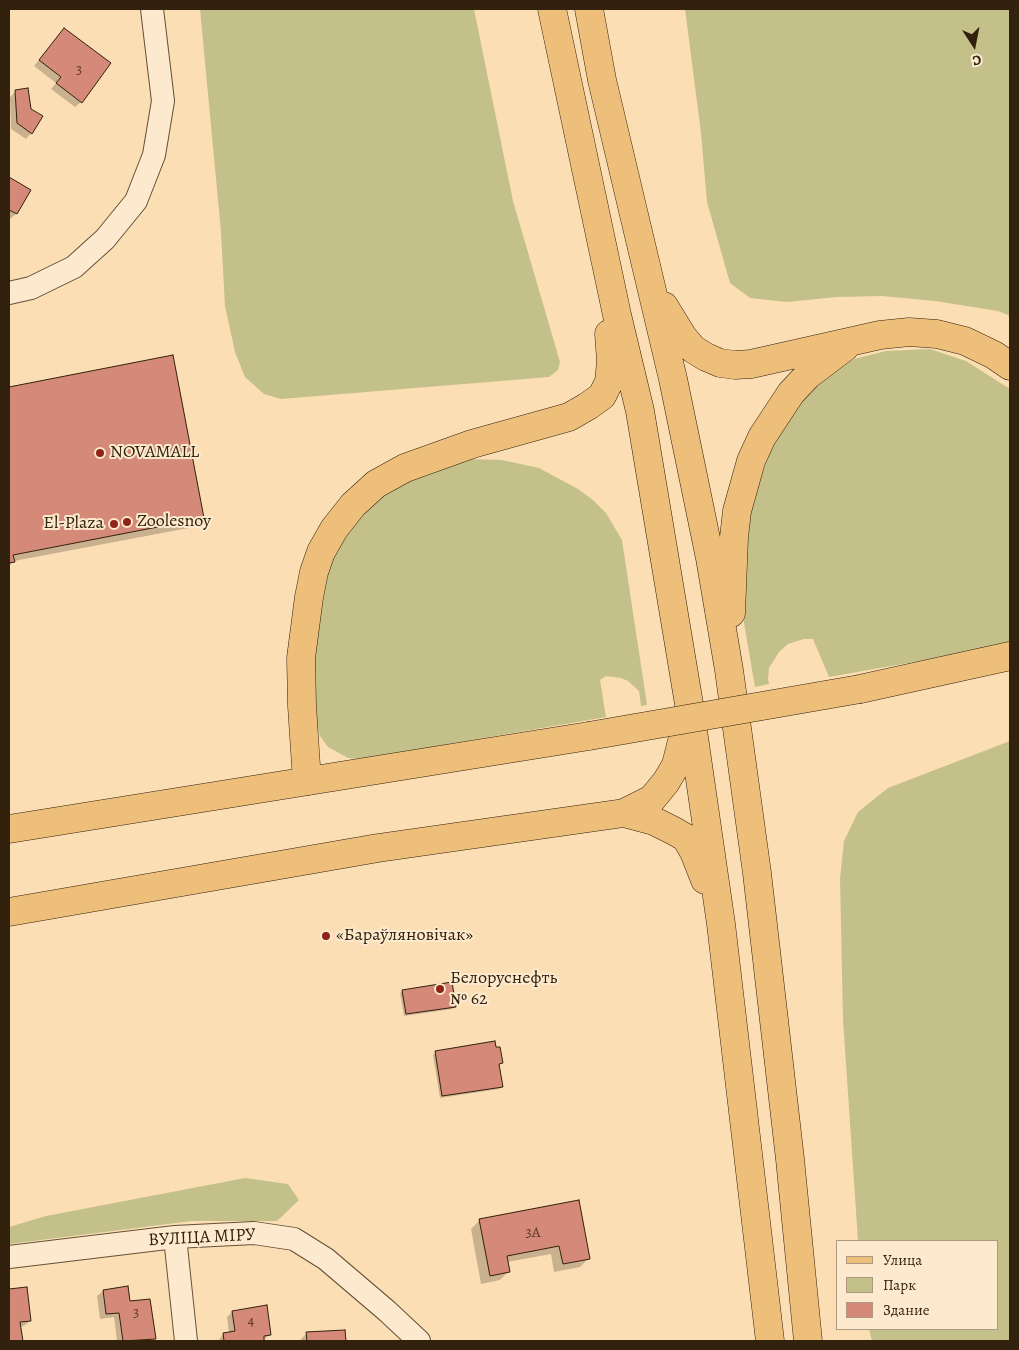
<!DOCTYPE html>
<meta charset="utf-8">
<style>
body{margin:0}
#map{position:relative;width:1019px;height:1350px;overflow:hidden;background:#fcdeb4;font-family:Alegreya,serif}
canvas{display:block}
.frame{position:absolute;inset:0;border:10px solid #31210d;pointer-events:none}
.legend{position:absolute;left:836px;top:1240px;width:162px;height:90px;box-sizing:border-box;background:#fdeace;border:1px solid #ab9a81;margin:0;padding:6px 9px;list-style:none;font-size:15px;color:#31210d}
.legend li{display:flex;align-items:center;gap:10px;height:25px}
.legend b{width:25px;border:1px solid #ab9a81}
.north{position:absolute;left:949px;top:20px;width:50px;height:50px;-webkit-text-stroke:4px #fdeace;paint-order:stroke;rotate:169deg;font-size:14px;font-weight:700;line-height:20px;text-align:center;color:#31210d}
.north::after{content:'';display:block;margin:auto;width:18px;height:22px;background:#31210d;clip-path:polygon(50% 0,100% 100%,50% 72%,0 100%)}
</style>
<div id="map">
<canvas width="1019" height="1350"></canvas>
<div class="frame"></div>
<ul class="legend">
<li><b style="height:6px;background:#eebf7a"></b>Улица</li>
<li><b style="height:14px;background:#c4c08a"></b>Парк</li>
<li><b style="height:14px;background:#d58978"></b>Здание</li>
</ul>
<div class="north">С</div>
</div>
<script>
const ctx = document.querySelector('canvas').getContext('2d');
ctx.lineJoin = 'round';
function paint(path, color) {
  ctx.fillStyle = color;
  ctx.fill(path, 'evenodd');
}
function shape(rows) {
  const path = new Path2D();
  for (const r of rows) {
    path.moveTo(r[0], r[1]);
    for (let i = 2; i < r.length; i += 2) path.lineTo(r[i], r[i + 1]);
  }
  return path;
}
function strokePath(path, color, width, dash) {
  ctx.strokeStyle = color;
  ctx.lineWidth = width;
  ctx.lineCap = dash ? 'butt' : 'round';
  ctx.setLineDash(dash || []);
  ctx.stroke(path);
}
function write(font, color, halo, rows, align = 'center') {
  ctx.font = font + ' Alegreya,serif';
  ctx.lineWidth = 4;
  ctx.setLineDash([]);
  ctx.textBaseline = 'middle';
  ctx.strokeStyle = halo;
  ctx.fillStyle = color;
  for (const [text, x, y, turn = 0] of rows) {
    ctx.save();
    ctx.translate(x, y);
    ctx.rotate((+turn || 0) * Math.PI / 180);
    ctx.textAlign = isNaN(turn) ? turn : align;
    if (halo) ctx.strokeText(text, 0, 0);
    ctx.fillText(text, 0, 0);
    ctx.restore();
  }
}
const green = shape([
 [200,9,474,9,513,201,560,362,558,370,549,377,281,399,264,394,245,377,235,352,225,306,221,232],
 [685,9,1010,9,1010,316,998,311,935,301,882,296,836,297,787,302,750,298,730,283,707,202,701,133],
 [930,349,966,361,1010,389,1010,645,829,677,813,639,804,639,788,644,779,652,769,668,768,679,769,684,755,687,738,588,739,560,756,490,770,453,788,418,802,399,824,377,854,359,886,351],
 [468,459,502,460,539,468,578,489,593,500,606,513,622,540,647,705,641,706,639,691,628,681,621,678,606,676,600,680,606,717,362,759,348,758,328,747,320,736,316,722,315,660,320,600,333,558,343,541,364,514,381,497,400,482],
 [1010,741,1010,1341,872,1341,869,1329,998,1329,998,1241,858,1241,843,1020,840,879,844,841,858,812,888,788],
 [245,1178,288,1184,299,1200,277,1221,192,1221,9,1244,9,1227,46,1216]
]);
const shadow = shape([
 [64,29,81,102,75,107,51,89,56,83,34,66],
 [16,91,29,110,31,133,26,139,11,129,10,97],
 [9,178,29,190,16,214,10,219,9,218],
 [172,357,203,518,194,527,14,561,9,566,9,388],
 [403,991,454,1006,452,1009,404,1016,400,993],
 [436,1052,501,1063,498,1066,502,1086,499,1089,440,1098,433,1055],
 [578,1202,588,1259,580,1267,554,1272,551,1254,507,1262,509,1271,500,1280,481,1284,471,1229,480,1220],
 [127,1288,129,1303,154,1338,151,1341,117,1341,114,1317,100,1319,97,1296,103,1291],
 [26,1289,30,1321,24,1326,20,1327,21,1341,9,1341,9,1291],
 [232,1312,270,1334,263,1341,218,1341,223,1334,229,1333,227,1317],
 [344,1331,345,1341,301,1341,301,1339,307,1333]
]);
const building = shape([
 [64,28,111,63,82,103,56,83,61,77,39,60,64,28],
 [28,88,31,109,43,116,32,134,17,123,15,90,28,88],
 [9,177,31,190,17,214,9,210,9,177],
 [173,355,204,518,13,555,15,562,9,563,9,387,173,355],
 [452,982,456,1007,406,1014,402,990,452,982],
 [495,1041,496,1047,500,1047,503,1063,499,1064,503,1087,442,1096,435,1051,495,1041],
 [579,1200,590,1259,563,1264,559,1246,507,1256,510,1272,490,1276,479,1219,579,1200],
 [128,1286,130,1301,150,1299,156,1339,123,1341,119,1313,106,1314,103,1290,128,1286],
 [27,1287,31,1321,20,1322,23,1341,9,1341,9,1289,27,1287],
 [267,1305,271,1335,264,1336,264,1341,224,1341,223,1333,235,1331,232,1311,267,1305],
 [345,1330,346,1341,307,1341,306,1332,345,1330]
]);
const minor = shape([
 [9,293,31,288,74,267,105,239,136,201,154,155,163,101,152,9],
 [175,1237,186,1341],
 [9,1257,175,1237,254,1233,294,1239,326,1259,387,1311,419,1341]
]);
const major = shape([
 [860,689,1010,656],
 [9,829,589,736]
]);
const highway = shape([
 [552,9,617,315,640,411,690,710,721,924,770,1341],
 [589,9,602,80,673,379,710,558,729,670,757,873,790,1159,808,1341],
 [664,306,683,337,693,349,706,357,720,363,735,365,751,364,880,335,909,332,937,334,965,341,994,355,1010,366],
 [731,613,734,537,737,511,751,461,762,437,791,393,808,375,845,347],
 [307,781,302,706,301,658,309,597,314,572,321,552,334,529,353,505,376,484,405,468,472,444,569,417,588,406,602,396,609,382,611,361,609,334],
 [624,813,654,821,674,831,686,838,694,852,705,880],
 [9,912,378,848,624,813,652,799,666,782,676,765,687,721]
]);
const majorBridge = shape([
 [589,736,860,689]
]);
const markers = [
 [100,453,5,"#8f2418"],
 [127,522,5,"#8f2418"],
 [114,524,5,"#8f2418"],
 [326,936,5,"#8f2418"],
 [440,989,5,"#8f2418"]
];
const numberNames = [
 ["3",79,70],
 ["3А",533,1233],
 ["3",136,1313],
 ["4",251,1321]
];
const poiNames = [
 ["NOVAMALL",110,453],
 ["Zoolesnoy",137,522],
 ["El-Plaza",104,524,"right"],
 ["«Бараўляновічак»",336,936],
 ["Белоруснефть",450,979],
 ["№ 62",450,1000]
];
const streetNames = [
 ["ВУЛІЦА МІРУ",202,1238,-3]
];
paint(green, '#c4c08a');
paint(shadow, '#0003');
paint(building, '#d58978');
strokePath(building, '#31210d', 1);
strokePath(minor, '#645037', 24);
strokePath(major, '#31210d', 29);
strokePath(highway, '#31210d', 29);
strokePath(minor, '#fdeace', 22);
strokePath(major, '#eebf7a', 28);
strokePath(highway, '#eebf7a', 28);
strokePath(majorBridge, '#31210d', 29, []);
strokePath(majorBridge, '#eebf7a', 28);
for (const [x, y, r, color] of markers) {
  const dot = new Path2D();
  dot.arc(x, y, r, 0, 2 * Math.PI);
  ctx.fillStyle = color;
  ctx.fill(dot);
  strokePath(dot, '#fdeace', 2);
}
write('15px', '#5a3b28', null, numberNames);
write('18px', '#31210d', '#fdeace', poiNames, 'left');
write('18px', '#31210d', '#fdeace', streetNames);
</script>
